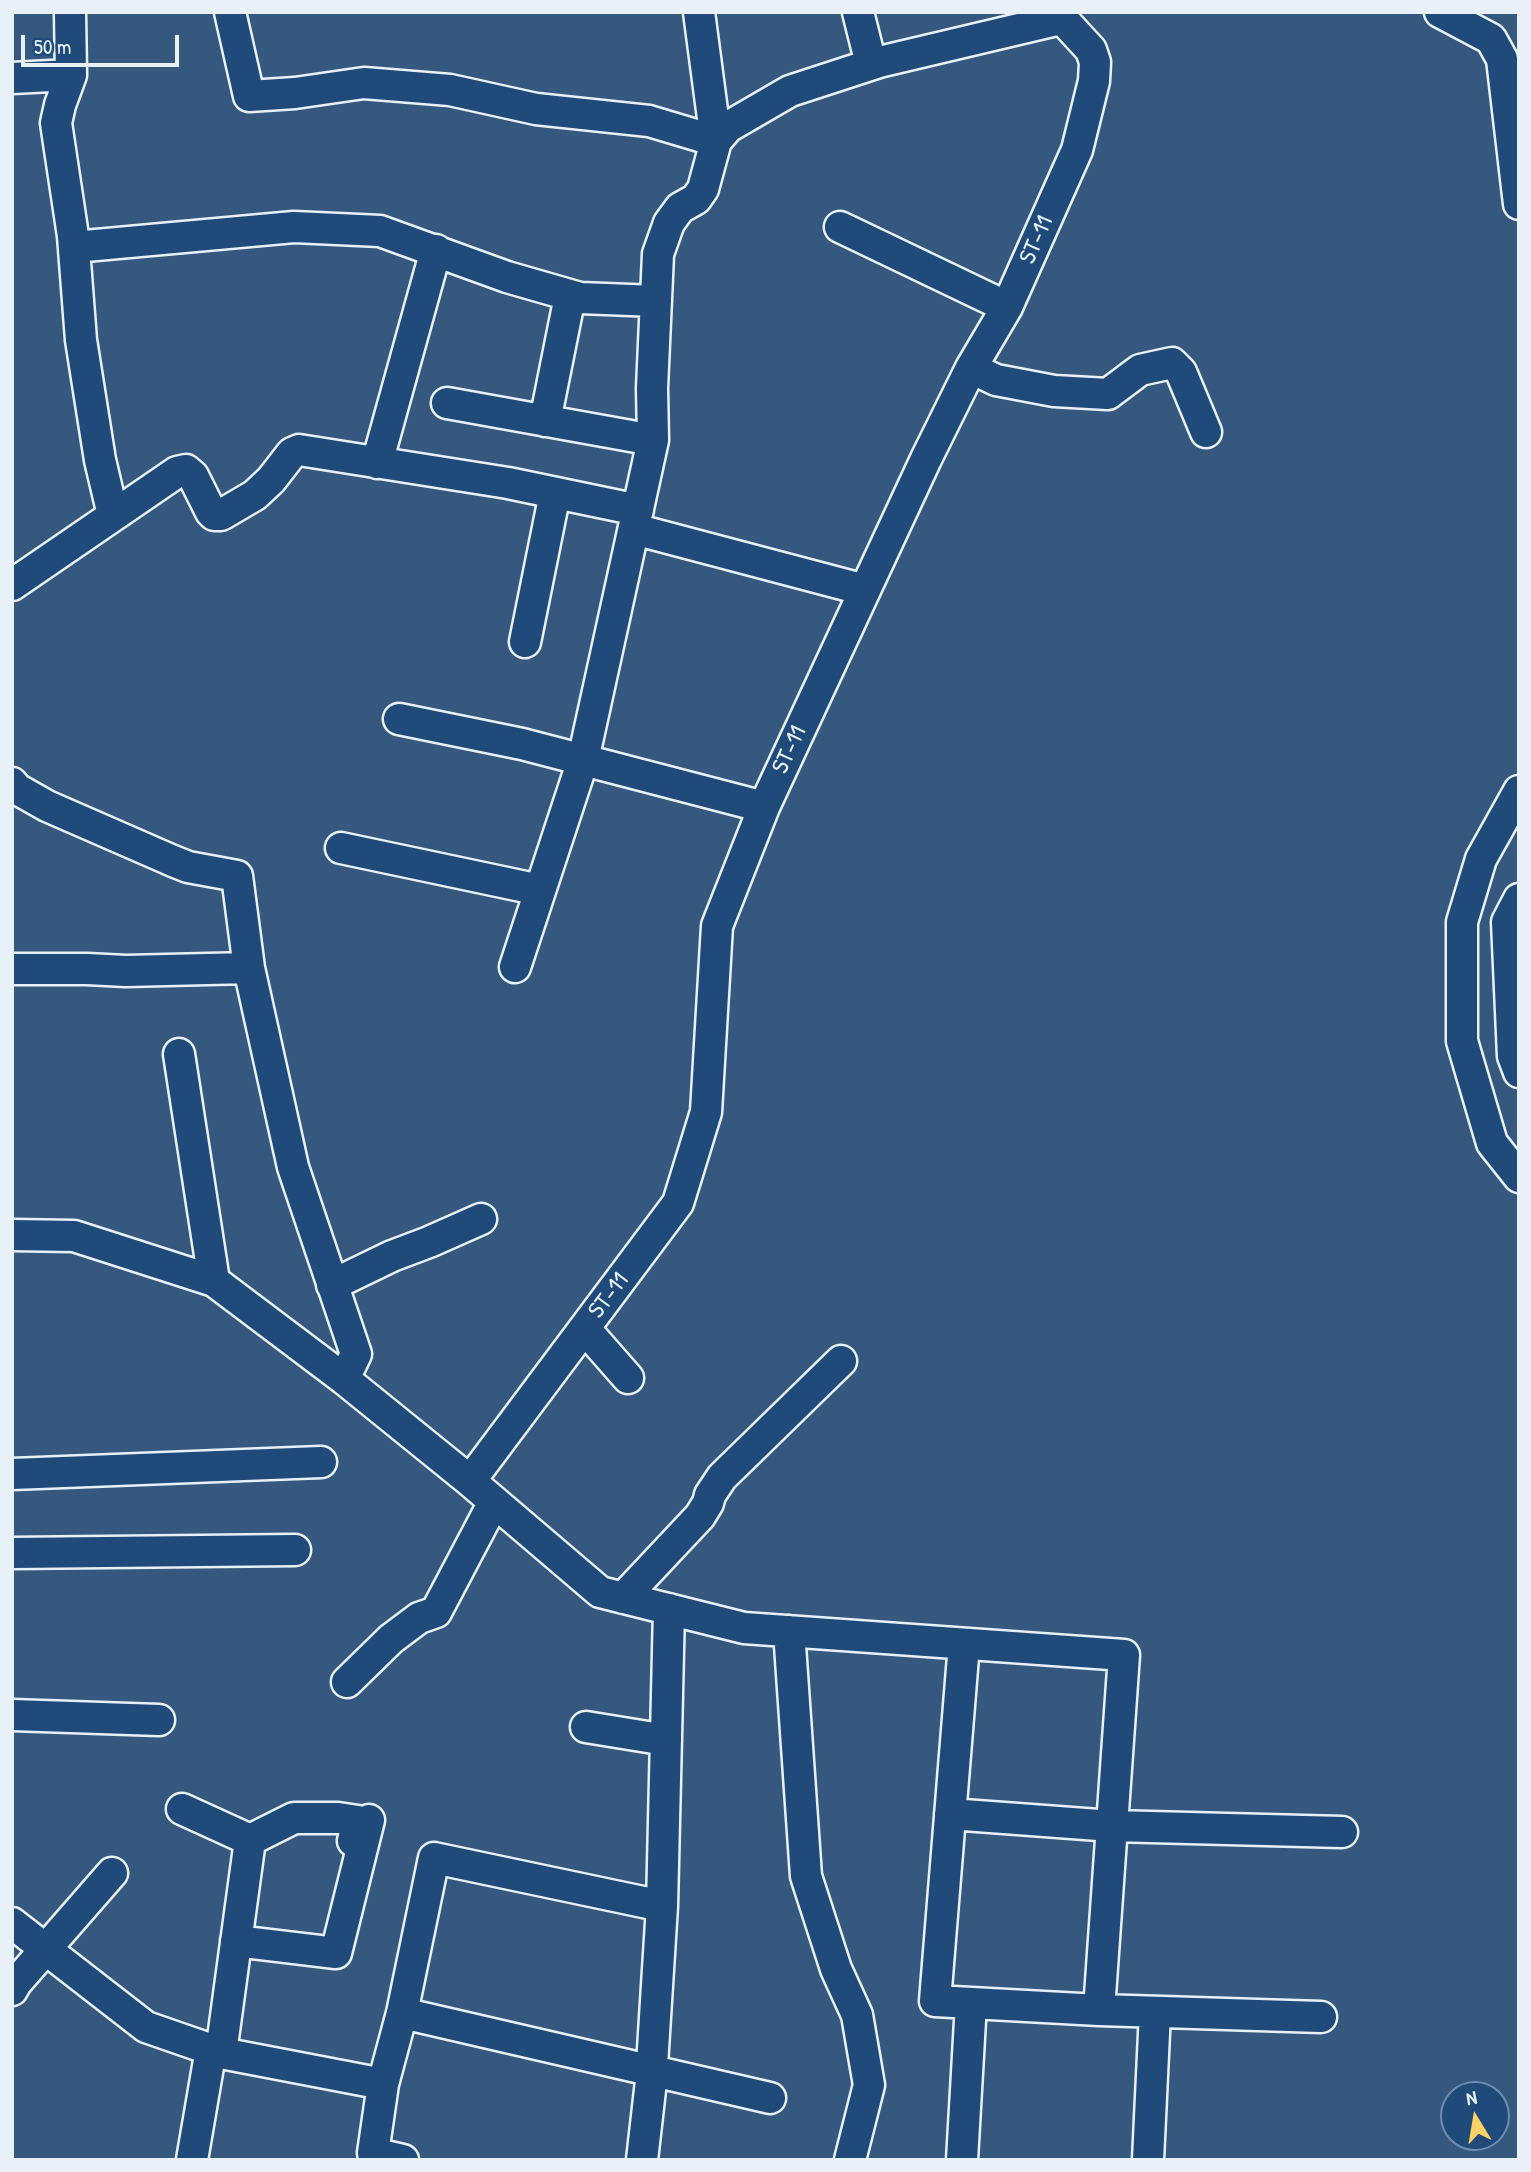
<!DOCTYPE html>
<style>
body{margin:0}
#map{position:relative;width:1531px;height:2172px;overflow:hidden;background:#36587e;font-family:"Patrick Hand",sans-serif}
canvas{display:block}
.frame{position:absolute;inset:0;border:14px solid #e8f1f8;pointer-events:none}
.north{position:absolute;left:1440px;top:2081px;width:70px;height:70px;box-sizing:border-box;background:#1f4a7a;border:2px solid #6f8dac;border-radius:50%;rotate:349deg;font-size:19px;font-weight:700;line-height:28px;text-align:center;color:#e8f1f8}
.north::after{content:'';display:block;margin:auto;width:24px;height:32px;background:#ffd166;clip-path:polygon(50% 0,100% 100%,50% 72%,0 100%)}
.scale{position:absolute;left:21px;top:35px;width:158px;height:32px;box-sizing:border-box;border:4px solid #e8f1f8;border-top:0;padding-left:9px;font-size:21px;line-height:24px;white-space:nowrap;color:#e8f1f8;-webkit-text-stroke:5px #1f4a7a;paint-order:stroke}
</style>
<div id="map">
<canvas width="1531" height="2172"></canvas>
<div class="frame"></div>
<div class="north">N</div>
<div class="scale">50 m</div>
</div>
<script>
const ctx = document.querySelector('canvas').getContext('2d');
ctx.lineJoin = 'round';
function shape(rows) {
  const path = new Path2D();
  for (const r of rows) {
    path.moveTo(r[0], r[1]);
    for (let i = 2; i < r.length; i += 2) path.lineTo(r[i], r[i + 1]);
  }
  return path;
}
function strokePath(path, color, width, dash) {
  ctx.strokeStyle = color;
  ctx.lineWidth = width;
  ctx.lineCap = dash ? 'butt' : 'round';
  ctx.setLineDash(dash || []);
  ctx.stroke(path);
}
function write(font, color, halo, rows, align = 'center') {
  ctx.font = font + ' "Patrick Hand",sans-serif';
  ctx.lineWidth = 6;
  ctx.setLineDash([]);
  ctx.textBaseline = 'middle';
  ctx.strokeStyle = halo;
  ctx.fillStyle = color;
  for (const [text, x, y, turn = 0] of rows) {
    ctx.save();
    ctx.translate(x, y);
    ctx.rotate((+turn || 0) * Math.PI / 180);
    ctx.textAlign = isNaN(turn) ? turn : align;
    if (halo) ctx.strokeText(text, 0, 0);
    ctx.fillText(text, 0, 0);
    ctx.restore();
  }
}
const minor = shape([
 [70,12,71,75,60,105,56,123,73,236,81,340,100,460,113,515],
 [230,12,249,96,295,93,364,83,450,90,536,109,649,121,716,141,728,127,790,91,879,62,1061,19],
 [858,12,871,64],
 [1440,12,1491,39,1502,59,1519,204],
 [12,78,71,75],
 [840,227,1007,307],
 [74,247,294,227,380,231,507,277,580,298,656,301],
 [971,368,996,380,1054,391,1108,394,1140,370,1172,363,1181,372,1206,432],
 [447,403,653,440],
 [545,421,570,296],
 [377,463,436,250],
 [634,529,865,590],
 [12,585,177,472,186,470,193,476,211,512,214,515,221,515,255,495,271,480,292,453,299,450,508,483,638,510],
 [525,642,555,493],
 [399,719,522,744,764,807],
 [12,783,17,789,47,806,173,861,188,867,237,876,249,968,293,1167,356,1354,344,1379],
 [1519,791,1481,859,1462,922,1462,1041,1492,1143,1519,1177],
 [341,848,540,890],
 [1519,899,1507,922,1513,1056,1519,1072],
 [515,967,583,760,653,440,652,388,658,254,669,223,680,208,696,199,703,189,716,141,699,12],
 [12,969,87,969,126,971,249,968],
 [179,1054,214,1281],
 [12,1235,74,1236,214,1281,344,1379,470,1481,600,1592,744,1628,1124,1655,1099,2010,935,2001,964,1644],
 [332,1285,392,1256,429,1242,481,1219],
 [585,1329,628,1378],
 [12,1474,321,1462],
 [470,1481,678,1203,706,1112,717,926,764,807,926,459,971,368,1007,307,1077,150,1094,81,1095,62,1091,50,1056,12],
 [12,1553,295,1550],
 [623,1598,700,1516,708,1503,710,1495,722,1477,841,1361],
 [789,1631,806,1876,836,1969,857,2015,869,2085,850,2160],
 [347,1682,391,1639,419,1618,436,1612,494,1502],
 [12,1715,159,1720],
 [586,1727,666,1740],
 [182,1809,250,1840,294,1818,338,1818,358,1821,353,1841],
 [950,1814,1112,1826,1342,1832],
 [12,1923,146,2027,221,2053,383,2084],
 [236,1941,336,1953,369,1820],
 [12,1990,16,1983,112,1873],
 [1099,2010,1321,2017],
 [402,2013,770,2098],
 [221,2053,250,1840],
 [192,2160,211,2049],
 [403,2160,373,2153,383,2084,402,2013,434,1858,662,1906],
 [642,2160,651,2081,662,1906,669,1609],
 [962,2160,971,2003],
 [1148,2160,1155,2012]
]);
const streetNames = [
 ["ST-11",1037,240,-66],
 ["ST-11",790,750,-65],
 ["ST-11",609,1296,-53]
];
strokePath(minor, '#e8f1f8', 35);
strokePath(minor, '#1f4a7a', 30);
write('24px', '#e8f1f8', '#1f4a7a', streetNames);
</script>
